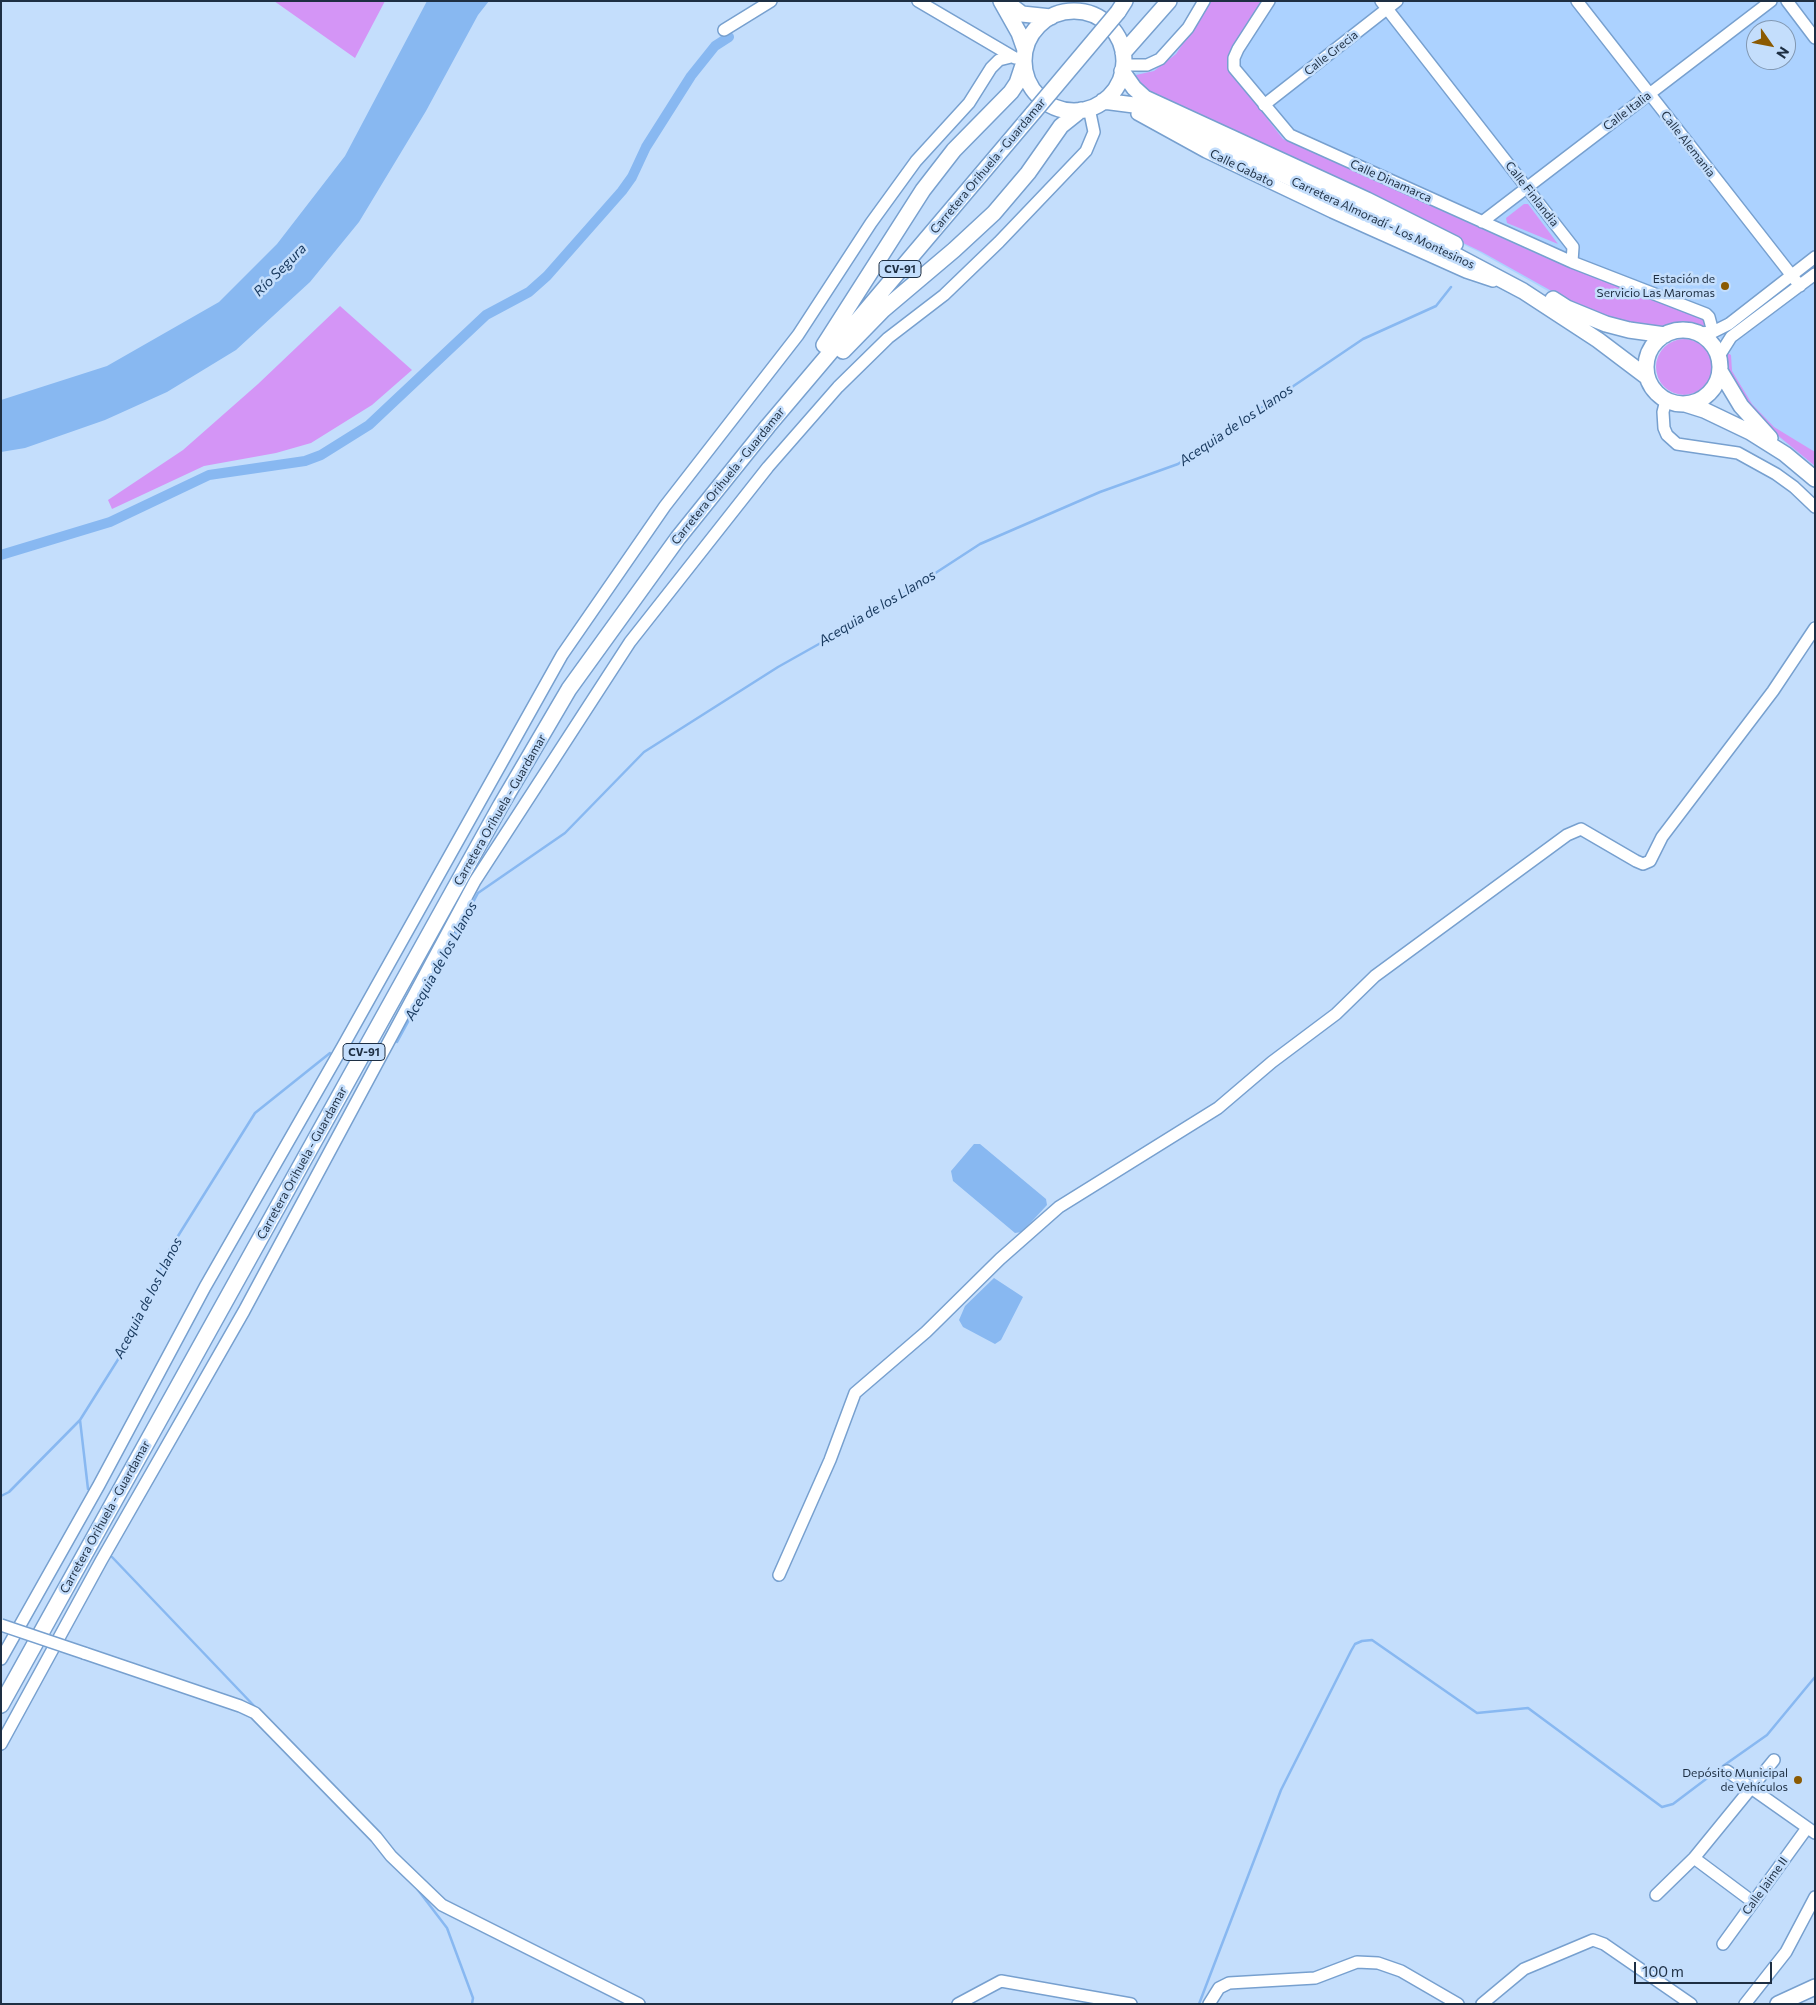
<!DOCTYPE html>
<meta charset="utf-8">
<style>
body{margin:0}
#map{position:relative;width:1816px;height:2005px;overflow:hidden;background:#c4defc;font-family:Commissioner,sans-serif}
canvas{display:block}
.frame{position:absolute;inset:0;border:2px solid #1e2f43;pointer-events:none}
.north{position:absolute;left:1746px;top:20px;width:50px;height:50px;box-sizing:border-box;background:#c4defc;border:1px solid #8298b2;border-radius:50%;rotate:123deg;font-size:14px;font-weight:700;line-height:20px;text-align:center;color:#1e2f43}
.north::after{content:'';display:block;margin:auto;width:18px;height:22px;background:#8b5a02;clip-path:polygon(50% 0,100% 100%,50% 72%,0 100%)}
.scale{position:absolute;left:1634px;top:1962px;width:138px;height:22px;box-sizing:border-box;border:2px solid #1e2f43;border-top:0;padding-left:6px;font-size:15px;line-height:18px;white-space:nowrap;color:#1e2f43;-webkit-text-stroke:4px #c4defc;paint-order:stroke}
</style>
<div id="map">
<canvas width="1816" height="2005"></canvas>
<div class="frame"></div>
<div class="north">N</div>
<div class="scale">100 m</div>
</div>
<script>
const ctx = document.querySelector('canvas').getContext('2d');
ctx.lineJoin = 'round';
function paint(path, color) {
  ctx.fillStyle = color;
  ctx.fill(path, 'evenodd');
}
function shape(rows) {
  const path = new Path2D();
  for (const r of rows) {
    if (r.length === 3) {
      path.moveTo(r[0] + r[2], r[1]);
      path.arc(r[0], r[1], r[2], 0, 2 * Math.PI);
      continue;
    }
    path.moveTo(r[0], r[1]);
    for (let i = 2; i < r.length; i += 2) path.lineTo(r[i], r[i + 1]);
  }
  return path;
}
function strokePath(path, color, width, dash) {
  ctx.strokeStyle = color;
  ctx.lineWidth = width;
  ctx.lineCap = dash ? 'butt' : 'round';
  ctx.setLineDash(dash || []);
  ctx.stroke(path);
}
function write(font, color, halo, rows, align = 'center') {
  ctx.font = font + ' Commissioner,sans-serif';
  ctx.lineWidth = 5;
  ctx.setLineDash([]);
  ctx.textBaseline = 'middle';
  ctx.strokeStyle = halo;
  ctx.fillStyle = color;
  for (const [text, x, y, turn = 0] of rows) {
    ctx.save();
    ctx.translate(x, y);
    ctx.rotate((+turn || 0) * Math.PI / 180);
    ctx.textAlign = isNaN(turn) ? turn : align;
    if (halo) ctx.strokeText(text, 0, 0);
    ctx.fillText(text, 0, 0);
    ctx.restore();
  }
}
const built = shape([
 [1211,1,1815,1,1815,467,1770,431,1727,374,1726,352,1730,354,1719,336,1695,328,1643,328,1569,303,1479,252,1146,93,1135,83,1134,73,1156,68,1175,52],
 [1756,30,1786,30,1786,60,1756,60]
]);
const green = shape([
 [274,1,385,1,355,58],
 [1211,1,1262,1,1230,51,1228,65,1231,72,1283,139,1544,257,1705,320,1705,327,1650,326,1615,320,1573,303,1482,252,1147,92,1136,82,1136,75,1154,71,1176,54],
 [1524,204,1528,204,1558,244,1507,223,1506,218],
 [340,306,412,370,372,405,311,443,276,453,204,466,112,509,108,500,183,450,258,384],
 [1684,367,28],
 [1726,352,1731,355,1732,371,1752,404,1774,427,1815,452,1815,466,1759,420,1727,374]
]);
const water = shape([
 [427,1,489,1,478,15,426,111,359,222,310,282,236,350,167,392,105,420,25,448,1,452,1,400,107,366,219,302,277,244,345,156],
 [974,1144,980,1144,1046,1199,1047,1205,1022,1232,1015,1233,953,1181,951,1171],
 [994,1278,1023,1297,1001,1340,995,1344,963,1327,959,1320,965,1306]
]);
const stream = shape([
 [397,1042,478,893,565,833,644,752,778,667,874,613,980,544,1100,492,1178,464,1363,339,1436,306,1451,287],
 [80,1420,88,1489],
 [1,1496,9,1492,80,1420,129,1342,168,1252,255,1113,330,1053],
 [112,1557,258,1710],
 [1723,1766,1767,1735,1815,1677],
 [418,1890,447,1928,473,1998,472,2004],
 [1199,2004,1281,1790,1351,1651,1355,1644,1362,1641,1372,1640,1477,1713,1528,1708,1662,1807,1673,1804,1714,1773]
]);
const canal = shape([
 [1,555,110,522,209,475,305,461,321,455,369,425,486,315,529,292,547,276,622,191,632,177,646,147,691,76,715,46,729,37]
]);
const minor = shape([
 [918,1,1015,58],
 [1269,1,1238,49,1234,58,1234,68,1290,135,1572,262,1706,314,1709,317,1713,332],
 [1381,1,1573,247,1572,262],
 [1577,1,1800,286],
 [1787,1,1815,38],
 [724,30,771,1],
 [1123,65,1147,65,1160,59,1188,28,1204,1],
 [1264,105,1397,1],
 [1137,114,1206,152,1332,212,1466,272,1493,281],
 [1482,222,1771,1],
 [1699,333,1713,332,1729,324,1815,257],
 [1719,356,1731,337,1815,274],
 [1666,400,1663,412,1664,428,1667,435,1677,444,1738,453,1776,474,1794,487,1815,507],
 [779,1575,830,1460,855,1393,926,1332,1000,1259,1059,1207,1218,1108,1272,1062,1336,1014,1375,976,1567,835,1581,829,1636,861,1643,864,1650,861,1662,837,1773,691,1815,628],
 [84,1653,240,1706,255,1713,376,1837,391,1856,442,1905,639,2004],
 [1,1659,99,1485,205,1287,343,1046,562,655,665,506,798,335,871,223,916,161,969,103,991,68,999,60,1011,57],
 [1,1744,101,1561,244,1311,475,881,630,642,768,467,838,387,888,338,944,295,999,242,1086,151,1094,132,1089,108],
 [1727,1771,1815,1833],
 [1694,1858,1753,1902],
 [1656,1895,1694,1858,1774,1760],
 [1723,1944,1807,1828],
 [958,2004,1001,1981,1131,2004],
 [1209,2004,1219,1988,1229,1983,1315,1978,1357,1962,1378,1963,1401,1971,1458,2004],
 [1482,2004,1524,1969,1593,1940,1604,1944,1691,2004],
 [1745,2004,1786,1952,1815,1897]
]);
const major = shape([
 [1001,1,1019,33,1025,50],
 [1005,1,1022,14,1051,17],
 [1074,61,50],
 [1118,12,1125,1],
 [1123,53,1169,1],
 [1122,71,1134,88,1145,98,1367,200,1455,244],
 [1103,101,1134,105,1455,255,1523,291,1598,340,1647,377],
 [1553,299,1567,308,1606,324,1629,330,1665,335],
 [1683,367,37],
 [824,345,923,190,954,150,1011,92,1017,83,1024,62],
 [843,351,883,310,954,250,994,213,1028,173,1061,126,1081,110],
 [1720,371,1741,406,1770,438],
 [1685,404,1704,410,1750,432,1785,454,1815,479],
 [1,1705,501,805,569,689,678,538,768,426,1033,113],
 [1778,2004,1815,1987]
]);
const minorBridge = shape([
 [1,1625,84,1653]
]);
const majorBridge = shape([
 [1033,113,1118,12]
]);
const markers = [
 [1725,286,5,"#8b5a02"],
 [1798,1780,5,"#8b5a02"]
];
const shields = [
 [900,269,42],
 [364,1052,42]
];
const shieldNames = [
 ["CV-91",900,269],
 ["CV-91",364,1052]
];
const streetNames = [
 ["Calle Grecia",1331,53,-38],
 ["Calle Italia",1627,111,-37],
 ["Calle Alemania",1688,144,52],
 ["Carretera Orihuela - Guardamar",988,166,-50],
 ["Calle Gabato",1242,168,26],
 ["Calle Dinamarca",1391,181,24],
 ["Calle Finlandia",1532,194,52],
 ["Carretera Almoradí - Los Montesinos",1383,223,25],
 ["Carretera Orihuela - Guardamar",728,476,-51],
 ["Carretera Orihuela - Guardamar",500,810,-60],
 ["Carretera Orihuela - Guardamar",302,1163,-61],
 ["Carretera Orihuela - Guardamar",105,1517,-61],
 ["Calle Jaime II",1765,1886,-54]
];
const poiNames = [
 ["Estación de",1715,279],
 ["Servicio Las Maromas",1715,293],
 ["Depósito Municipal",1788,1773],
 ["de Vehículos",1788,1787]
];
const waterNames = [
 ["Río Segura",280,270,-45],
 ["Acequia de los Llanos",1236,425,-34],
 ["Acequia de los Llanos",877,608,-31],
 ["Acequia de los Llanos",441,961,-61],
 ["Acequia de los Llanos",148,1298,-63]
];
paint(built, '#acd2ff');
paint(green, '#d495f6');
paint(water, '#88b8f1');
strokePath(stream, '#88b8f1', 2.5);
strokePath(canal, '#88b8f1', 10);
strokePath(minor, '#77a0cf', 14);
strokePath(major, '#77a0cf', 18);
strokePath(minor, '#fff', 11);
strokePath(major, '#fff', 15);
strokePath(minorBridge, '#77a0cf', 14, []);
strokePath(majorBridge, '#77a0cf', 18, []);
strokePath(minorBridge, '#fff', 11);
strokePath(majorBridge, '#fff', 15);
for (const [x, y, r, color] of markers) {
  const dot = new Path2D();
  dot.arc(x, y, r, 0, 2 * Math.PI);
  ctx.fillStyle = color;
  ctx.fill(dot);
  strokePath(dot, '#c4defc', 2);
}
for (const [x, y, w] of shields) {
  const box = new Path2D();
  box.roundRect(x - w / 2, y - 8.5, w, 17, 4);
  ctx.fillStyle = '#c4defc';
  ctx.fill(box);
  strokePath(box, '#1e2f43', 1);
}
write('bold 11px', '#1e2f43', null, shieldNames);
write('12px', '#1e2f43', '#c4defc', streetNames);
write('12px', '#1e2f43', '#c4defc', poiNames, 'right');
write('italic 14px', '#18395e', '#c4defc', waterNames);
</script>
